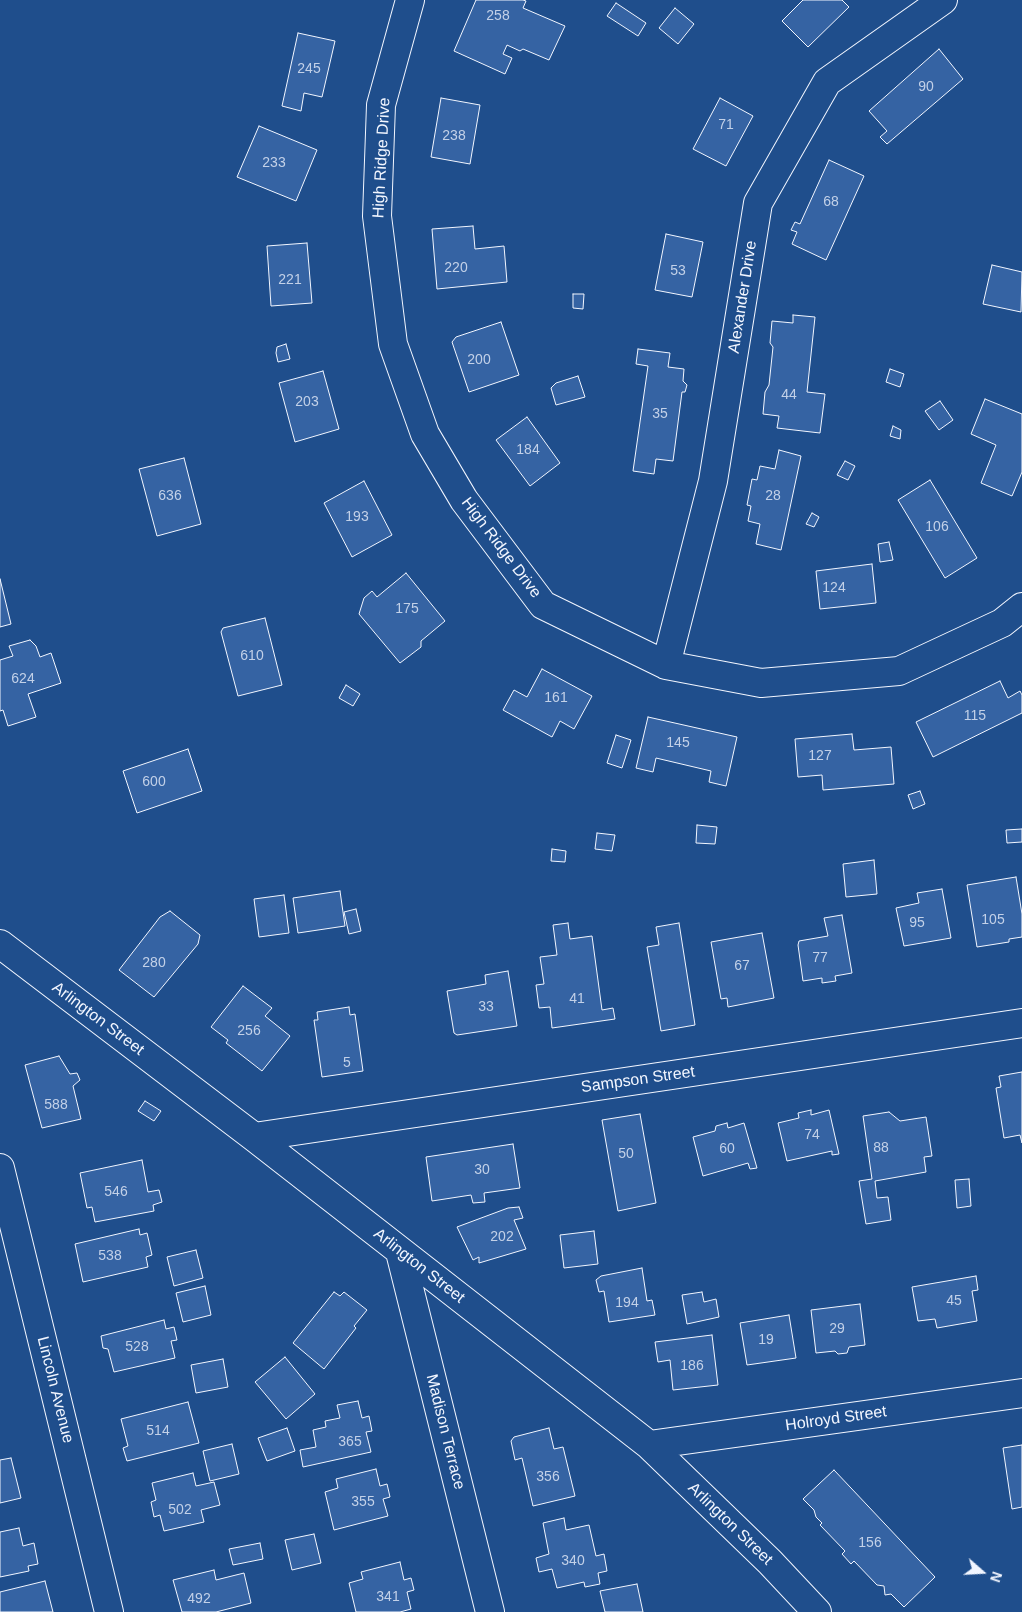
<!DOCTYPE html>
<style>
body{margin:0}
#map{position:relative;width:1022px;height:1612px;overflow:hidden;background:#1f4e8c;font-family:Helvetica,sans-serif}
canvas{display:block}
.north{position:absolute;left:957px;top:1547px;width:50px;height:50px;-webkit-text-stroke:4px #1f4e8c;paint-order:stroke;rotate:109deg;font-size:14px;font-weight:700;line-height:20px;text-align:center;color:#f2f6ff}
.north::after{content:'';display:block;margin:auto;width:18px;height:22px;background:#f2f6ff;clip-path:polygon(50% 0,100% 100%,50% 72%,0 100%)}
</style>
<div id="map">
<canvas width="1022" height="1612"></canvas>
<div class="north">N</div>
</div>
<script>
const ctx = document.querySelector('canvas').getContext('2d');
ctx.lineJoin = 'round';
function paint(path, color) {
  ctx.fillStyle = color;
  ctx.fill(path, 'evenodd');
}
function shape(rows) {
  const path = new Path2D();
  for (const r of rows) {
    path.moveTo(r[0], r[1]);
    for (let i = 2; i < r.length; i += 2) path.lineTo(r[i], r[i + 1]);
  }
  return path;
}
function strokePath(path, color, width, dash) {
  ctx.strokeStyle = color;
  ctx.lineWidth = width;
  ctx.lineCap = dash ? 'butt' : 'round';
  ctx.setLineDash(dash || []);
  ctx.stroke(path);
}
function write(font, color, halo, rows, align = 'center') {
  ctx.font = font + ' Helvetica,sans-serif';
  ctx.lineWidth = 4;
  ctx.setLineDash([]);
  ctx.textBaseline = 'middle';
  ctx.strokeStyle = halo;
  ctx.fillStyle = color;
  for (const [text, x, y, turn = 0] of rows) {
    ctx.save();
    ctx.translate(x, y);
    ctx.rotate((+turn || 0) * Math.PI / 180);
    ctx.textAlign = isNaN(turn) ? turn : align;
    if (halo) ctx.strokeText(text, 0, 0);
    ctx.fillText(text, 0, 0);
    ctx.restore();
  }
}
const building = shape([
 [476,0,523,0,526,1,523,8,565,26,549,60,523,49,520,51,507,45,503,54,512,58,505,74,454,51,476,0],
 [803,0,842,0,849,7,808,47,782,21,803,0],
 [616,3,646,23,638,36,607,16,616,3],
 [675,8,694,24,678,44,659,28,675,8],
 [298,33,335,41,322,97,304,93,301,111,282,106,298,33],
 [939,49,963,79,887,144,880,137,887,131,869,111,939,49],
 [441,98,480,105,470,164,431,157,441,98],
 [720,98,753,116,726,166,693,149,720,98],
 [259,126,317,150,296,201,237,177,259,126],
 [829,160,864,176,826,260,792,244,797,232,791,230,795,222,800,224,829,160],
 [473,226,475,249,504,246,507,282,437,289,432,229,473,226],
 [666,234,703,242,692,297,655,290,666,234],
 [307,243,312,303,271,306,267,246,307,243],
 [992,265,1022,272,1021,312,983,304,992,265],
 [573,294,584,294,583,309,573,308,573,294],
 [793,315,815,317,807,392,825,394,820,433,777,428,779,416,763,414,765,392,769,385,773,347,770,343,772,321,793,323,793,315],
 [501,322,519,375,469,392,452,342,456,337,501,322],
 [286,344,290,359,278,362,276,353,277,347,286,344],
 [638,349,670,353,668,367,684,369,683,381,687,385,685,392,682,392,673,461,656,459,654,474,633,471,648,366,636,364,638,349],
 [890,369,904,374,900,387,886,382,890,369],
 [323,371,339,429,295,442,279,383,323,371],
 [578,376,585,397,556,405,551,388,556,383,578,376],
 [985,399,1022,414,1022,472,1012,496,981,483,996,445,971,434,985,399],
 [940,401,953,420,939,430,925,411,940,401],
 [527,417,560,463,530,486,496,440,527,417],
 [893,426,901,430,900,439,890,436,893,426],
 [779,450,801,456,781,550,756,544,760,524,748,521,751,506,747,505,752,479,757,480,760,466,775,469,779,450],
 [184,458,201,524,157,536,139,469,184,458],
 [845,461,855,466,848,480,837,475,845,461],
 [930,480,977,558,945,578,898,500,930,480],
 [364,481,392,535,352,557,324,503,364,481],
 [812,513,819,517,814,527,806,524,812,513],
 [889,542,893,560,880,562,878,544,889,542],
 [872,564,876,603,820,609,816,571,872,564],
 [406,573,445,621,421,641,421,647,400,663,359,614,364,598,372,591,377,597,406,573],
 [0,579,11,624,0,627,0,579],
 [265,618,282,685,238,696,221,632,223,628,265,618],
 [30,640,36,646,40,657,51,653,61,683,28,694,36,717,8,726,3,710,0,711,0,660,13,656,9,646,30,640],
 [542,669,592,696,574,729,560,721,552,737,503,710,514,690,527,697,542,669],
 [1000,681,1008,698,1020,691,1022,695,1022,713,933,757,916,722,1000,681],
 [346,685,360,694,353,706,339,698,346,685],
 [648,717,737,737,726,786,709,782,711,771,656,758,653,772,636,768,648,717],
 [852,734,854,750,891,747,894,784,823,790,822,775,798,777,795,739,852,734],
 [616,735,631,740,622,768,607,763,616,735],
 [188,749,202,791,137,813,123,771,188,749],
 [920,791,925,804,913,809,908,795,920,791],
 [697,825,717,827,715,844,696,843,697,825],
 [1022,829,1022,842,1007,843,1006,830,1022,829],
 [597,833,615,835,612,851,595,849,597,833],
 [552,849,566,851,565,862,551,861,552,849],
 [874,860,877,894,846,897,843,864,874,860],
 [1016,877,1022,914,1022,937,1009,939,1009,942,977,947,967,885,1016,877],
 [942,889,951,938,904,946,896,908,919,903,917,893,942,889],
 [340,891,345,926,298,933,293,898,340,891],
 [284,895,289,933,259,937,254,899,284,895],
 [356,909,361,931,349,934,344,912,356,909],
 [170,911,200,935,198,944,154,997,119,970,160,917,170,911],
 [842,915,852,973,835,976,836,981,822,983,822,978,803,981,798,945,799,941,828,936,824,918,842,915],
 [568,923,570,939,592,936,602,1010,613,1008,615,1019,552,1028,550,1007,539,1008,536,985,544,984,540,957,557,955,553,925,568,923],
 [679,923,695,1025,661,1031,647,947,659,945,656,927,679,923],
 [762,933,774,998,728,1007,727,998,721,999,711,942,762,933],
 [508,971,517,1026,457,1035,454,1033,447,991,486,984,485,975,508,971],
 [243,986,272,1008,265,1016,290,1036,262,1071,226,1043,228,1040,211,1027,243,986],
 [349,1007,350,1015,355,1014,363,1071,322,1077,314,1020,318,1020,317,1012,349,1007],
 [59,1056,70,1074,77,1073,80,1080,73,1086,81,1119,42,1128,25,1065,59,1056],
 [1022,1072,1022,1143,1020,1135,1004,1138,996,1088,1001,1087,999,1076,1022,1072],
 [145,1101,161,1111,154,1121,138,1111,145,1101],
 [811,1110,811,1115,829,1110,839,1154,832,1155,832,1151,787,1161,778,1123,799,1118,798,1113,811,1110],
 [889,1112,900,1121,926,1117,932,1156,924,1157,926,1172,875,1181,877,1198,888,1197,891,1220,866,1224,859,1181,872,1179,863,1116,889,1112],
 [640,1114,656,1203,618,1211,602,1120,640,1114],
 [727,1123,728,1128,744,1123,757,1168,750,1169,748,1163,703,1176,693,1137,715,1131,716,1126,727,1123],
 [513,1144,520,1188,484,1193,485,1202,473,1203,471,1195,432,1201,426,1157,513,1144],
 [142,1160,148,1192,159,1190,162,1202,153,1205,154,1211,95,1222,92,1207,87,1208,80,1173,142,1160],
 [969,1179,971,1206,957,1208,955,1180,969,1179],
 [519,1207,523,1218,514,1220,526,1249,479,1263,479,1257,473,1260,457,1227,508,1208,519,1207],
 [139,1229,140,1235,147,1233,152,1255,146,1257,148,1267,83,1282,75,1244,139,1229],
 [594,1231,598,1264,564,1268,560,1235,594,1231],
 [196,1250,203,1278,174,1286,167,1257,196,1250],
 [642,1268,647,1301,652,1300,655,1315,609,1322,604,1291,599,1292,596,1280,601,1276,642,1268],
 [976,1276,978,1290,972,1291,977,1321,937,1328,935,1319,918,1321,912,1287,976,1276],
 [205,1286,211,1315,183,1322,176,1293,205,1286],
 [334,1292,340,1296,344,1292,367,1310,354,1326,356,1328,324,1369,293,1343,334,1292],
 [702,1292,704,1302,716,1299,719,1317,687,1324,682,1295,702,1292],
 [860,1304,865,1345,849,1347,847,1353,838,1354,835,1351,816,1353,811,1310,860,1304],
 [789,1315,796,1358,747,1365,740,1323,789,1315],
 [164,1320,166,1329,174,1327,177,1340,171,1341,175,1358,114,1372,108,1349,103,1348,101,1336,164,1320],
 [712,1335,718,1385,673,1390,670,1360,658,1362,655,1342,712,1335],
 [285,1357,315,1394,286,1419,255,1382,285,1357],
 [223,1359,228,1387,196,1393,191,1365,223,1359],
 [358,1401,362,1418,369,1416,372,1431,366,1432,371,1452,303,1467,300,1450,316,1447,313,1430,326,1427,325,1421,340,1418,337,1405,358,1401],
 [188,1402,199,1443,127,1461,123,1448,128,1446,121,1419,188,1402],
 [287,1428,295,1451,267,1461,258,1438,287,1428],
 [549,1428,554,1449,563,1447,575,1496,533,1506,522,1458,515,1460,511,1441,514,1437,549,1428],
 [232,1444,239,1474,210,1481,203,1451,232,1444],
 [1022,1445,1022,1507,1012,1509,1003,1448,1022,1445],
 [11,1458,21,1498,0,1503,0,1460,11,1458],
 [376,1469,380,1486,387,1484,390,1497,383,1499,388,1516,334,1530,325,1492,338,1488,336,1479,376,1469],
 [834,1470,935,1577,904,1607,891,1594,885,1595,884,1586,877,1585,854,1561,851,1564,842,1554,845,1551,820,1525,822,1523,816,1517,814,1510,803,1499,834,1470],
 [193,1473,196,1486,214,1482,220,1505,201,1510,204,1522,164,1531,160,1515,154,1517,151,1502,156,1500,152,1483,193,1473],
 [564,1518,566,1530,589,1525,596,1556,604,1554,607,1571,598,1573,600,1584,585,1587,584,1582,557,1588,552,1569,539,1572,536,1558,549,1554,543,1523,564,1518],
 [19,1528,23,1546,34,1543,38,1564,28,1566,29,1571,0,1577,0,1532,19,1528],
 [314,1534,321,1563,292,1570,285,1540,314,1534],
 [260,1543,263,1559,233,1565,229,1549,260,1543],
 [400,1562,404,1580,411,1578,414,1590,407,1592,411,1609,400,1612,356,1612,349,1583,363,1579,361,1572,400,1562],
 [214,1570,216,1580,244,1573,251,1603,216,1612,182,1612,173,1580,214,1570],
 [45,1581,53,1612,0,1612,0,1592,45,1581],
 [637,1584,643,1612,605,1612,600,1591,637,1584]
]);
const minor = shape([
 [410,0,381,105,377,216,393,344,425,434,464,500,543,605,666,665,761,683,899,671,1002,623,1022,607],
 [666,665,713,481,758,203,827,82,943,0],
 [0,944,254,1137,649,1445,770,1562,817,1612],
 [254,1137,1022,1023],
 [0,1168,109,1612],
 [400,1252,490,1612],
 [649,1445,1022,1393]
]);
const numberNames = [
 ["258",498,16],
 ["245",309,69],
 ["90",926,87],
 ["71",726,125],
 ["238",454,136],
 ["233",274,163],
 ["68",831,202],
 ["220",456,268],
 ["53",678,271],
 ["221",290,280],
 ["200",479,360],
 ["44",789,395],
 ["203",307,402],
 ["35",660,414],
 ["184",528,450],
 ["636",170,496],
 ["28",773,496],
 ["193",357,517],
 ["106",937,527],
 ["124",834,588],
 ["175",407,609],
 ["610",252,656],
 ["624",23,679],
 ["161",556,698],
 ["115",975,716],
 ["145",678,743],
 ["127",820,756],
 ["600",154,782],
 ["105",993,920],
 ["95",917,923],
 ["77",820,958],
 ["280",154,963],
 ["67",742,966],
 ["41",577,999],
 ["33",486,1007],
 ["256",249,1031],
 ["5",347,1063],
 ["588",56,1105],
 ["74",812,1135],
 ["88",881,1148],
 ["60",727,1149],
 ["50",626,1154],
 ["30",482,1170],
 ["546",116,1192],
 ["202",502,1237],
 ["538",110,1256],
 ["45",954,1301],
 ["194",627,1303],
 ["29",837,1329],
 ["19",766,1340],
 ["528",137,1347],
 ["186",692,1366],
 ["514",158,1431],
 ["365",350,1442],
 ["356",548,1477],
 ["355",363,1502],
 ["502",180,1510],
 ["156",870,1543],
 ["340",573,1561],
 ["341",388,1597],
 ["492",199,1599]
];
const streetNames = [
 ["High Ridge Drive",382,158,-87],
 ["Alexander Drive",743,297,-81],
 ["High Ridge Drive",501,548,53],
 ["Arlington Street",98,1019,37],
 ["Sampson Street",638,1080,-8],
 ["Arlington Street",419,1266,38],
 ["Lincoln Avenue",55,1390,76],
 ["Holroyd Street",836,1419,-8],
 ["Madison Terrace",445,1432,76],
 ["Arlington Street",730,1524,44]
];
paint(building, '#3563a3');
strokePath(building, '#f2f6ff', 1);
strokePath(minor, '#f2f6ff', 30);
strokePath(minor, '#1f4e8c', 28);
write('14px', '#c3d1e8', null, numberNames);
write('16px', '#f2f6ff', '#1f4e8c', streetNames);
</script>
